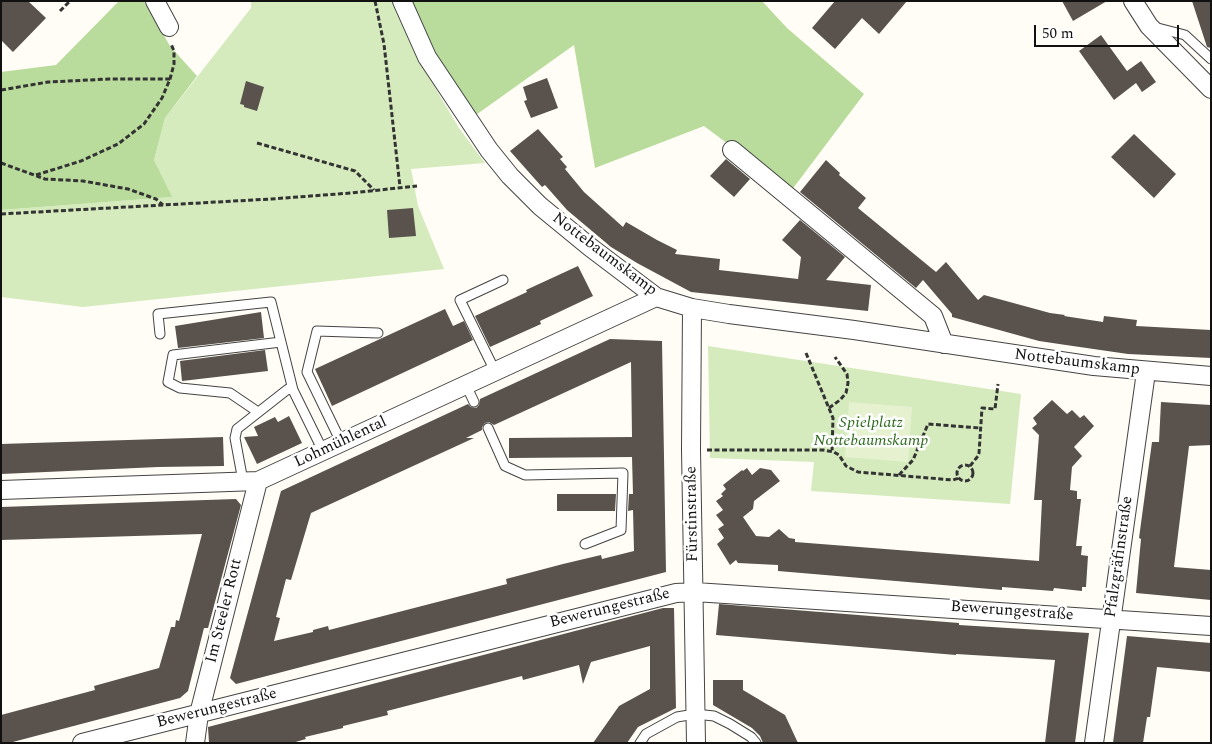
<!DOCTYPE html>
<meta charset="utf-8">
<style>
body{margin:0}
#map{position:relative;width:1212px;height:744px;overflow:hidden;background:#fffdf5;font-family:Spectral,serif}
canvas{display:block}
.frame{position:absolute;inset:0;border:2px solid #111;pointer-events:none}
.scale{position:absolute;left:1034px;top:25px;width:145px;height:22px;box-sizing:border-box;border:2px solid #111;border-top:0;padding-left:6px;font-size:15px;line-height:18px;white-space:nowrap;color:#111;-webkit-text-stroke:4px #fff;paint-order:stroke}
</style>
<div id="map">
<canvas width="1212" height="744"></canvas>
<div class="frame"></div>
<div class="scale">50 m</div>
</div>
<script>
const ctx = document.querySelector('canvas').getContext('2d');
ctx.lineJoin = 'round';
function paint(path, color) {
  ctx.fillStyle = color;
  ctx.fill(path, 'evenodd');
}
function shape(rows) {
  const path = new Path2D();
  for (const r of rows) {
    if (r.length === 3) {
      path.moveTo(r[0] + r[2], r[1]);
      path.arc(r[0], r[1], r[2], 0, 2 * Math.PI);
      continue;
    }
    path.moveTo(r[0], r[1]);
    for (let i = 2; i < r.length; i += 2) path.lineTo(r[i], r[i + 1]);
  }
  return path;
}
function strokePath(path, color, width, dash) {
  ctx.strokeStyle = color;
  ctx.lineWidth = width;
  ctx.lineCap = dash ? 'butt' : 'round';
  ctx.setLineDash(dash || []);
  ctx.stroke(path);
}
function write(font, color, halo, rows, align = 'center') {
  ctx.font = font + ' Spectral,serif';
  ctx.lineWidth = 5;
  ctx.setLineDash([]);
  ctx.textBaseline = 'middle';
  ctx.strokeStyle = halo;
  ctx.fillStyle = color;
  for (const [text, x, y, turn = 0] of rows) {
    ctx.save();
    ctx.translate(x, y);
    ctx.rotate((+turn || 0) * Math.PI / 180);
    ctx.textAlign = isNaN(turn) ? turn : align;
    if (halo) ctx.strokeText(text, 0, 0);
    ctx.fillText(text, 0, 0);
    ctx.restore();
  }
}
const green = shape([
 [251,1,392,1,418,59,459,128,485,163,411,169,418,206,444,269,83,307,1,297,1,210,171,197,154,160,165,118,251,8],
 [708,346,1021,394,1010,504,811,491,814,462,710,458]
]);
const forest = shape([
 [119,1,144,1,170,46,197,76,165,118,154,160,172,197,1,210,1,72,56,65],
 [410,1,762,1,787,28,864,94,791,191,704,126,595,168,574,45,473,117,433,55]
]);
const pitch = shape([
 [849,402,912,407,908,462,845,457]
]);
const building = shape([
 [1,1,28,1,46,18,13,52,1,40],
 [835,1,907,1,879,34,862,18,835,49,812,28],
 [1062,1,1107,1,1073,21],
 [1192,1,1211,1,1211,48,1207,47],
 [1101,35,1127,71,1141,61,1156,82,1142,92,1136,83,1114,100,1079,51],
 [547,78,558,108,531,118,524,101,527,100,523,87],
 [246,81,264,87,257,111,244,107,244,105,240,104],
 [538,129,563,157,560,159,567,167,565,169,584,192,623,227,626,222,657,240,677,250,675,254,720,259,719,270,798,279,801,257,782,240,800,220,845,257,826,280,871,285,868,311,691,292,637,263,611,247,567,210,545,185,542,187,510,151],
 [1134,134,1176,174,1154,198,1111,157],
 [726,159,750,179,734,197,710,176],
 [826,160,840,173,839,175,866,198,858,208,936,272,946,262,978,300,984,295,1050,313,1065,315,1064,316,1103,322,1104,316,1137,320,1136,326,1211,330,1211,358,1128,354,1066,345,1039,341,952,317,952,314,923,280,916,288,800,192],
 [413,208,416,236,389,238,387,210],
 [578,266,593,296,540,321,541,324,490,347,475,316,527,292,526,290],
 [445,309,453,326,464,321,473,340,332,406,315,369],
 [261,312,264,338,178,348,175,326],
 [610,339,662,341,666,572,236,684,230,678,281,491,468,404,471,407,476,408,479,405,480,399],
 [631,362,632,437,509,438,509,458,632,457,633,494,629,494,628,511,633,510,634,551,602,559,601,555,563,564,506,579,507,584,329,630,328,626,313,630,313,632,274,641,280,618,276,617,286,579,291,580,311,513,474,438,466,438,482,430,482,427,485,423,489,422,494,425],
 [265,350,268,371,182,381,180,361],
 [1052,400,1067,414,1072,410,1080,418,1084,415,1094,426,1074,447,1082,456,1072,467,1070,490,1077,491,1077,499,1081,499,1076,546,1082,546,1081,555,1088,556,1086,587,1082,587,1082,591,1054,588,1053,591,1002,587,1002,590,778,571,778,565,738,563,736,560,730,565,717,544,724,538,718,529,724,525,716,515,723,510,716,501,723,496,721,494,726,489,723,485,742,470,743,471,747,468,752,475,760,468,771,470,780,481,754,501,753,509,743,517,756,536,769,537,779,529,789,538,795,539,795,542,1039,561,1042,500,1034,500,1039,435,1032,428,1037,424,1033,418],
 [1161,402,1211,405,1211,445,1189,446,1174,567,1211,570,1211,600,1136,593,1141,539,1139,538,1152,442,1159,442],
 [289,416,302,443,257,464,244,437,258,436,254,427,275,417,278,422],
 [223,437,224,466,158,467,1,474,1,444],
 [557,494,616,494,615,511,557,511],
 [236,499,241,505,208,628,204,628,188,691,180,698,9,743,1,743,1,715,95,690,94,686,159,668,171,627,175,627,176,620,179,621,202,534,1,540,1,507],
 [719,604,959,623,959,625,1089,633,1075,743,1045,743,1055,660,956,654,956,655,716,635],
 [663,608,674,608,676,708,638,727,627,743,593,743,619,706,650,689,650,646,591,662,583,684,579,665,523,680,522,676,387,711,388,715,343,726,343,728,305,737,306,739,292,743,209,743,208,727],
 [1127,636,1211,643,1211,672,1157,667,1150,717,1147,717,1143,743,1113,743],
 [713,680,743,680,743,690,785,715,798,743,763,743,760,736,752,728,713,705]
]);
const path = shape([
 [375,1,384,44,400,187],
 [60,11,70,1],
 [1,90,48,82,109,79,170,79],
 [257,143,355,171,374,190],
 [1,163,45,179,83,181,128,189,156,199,163,205],
 [36,175,81,161,118,144,144,124,162,98,170,79,174,64,174,51,171,44],
 [1,214,271,199,351,193,417,186],
 [806,353,833,418,832,452],
 [829,408,840,400,846,393,848,383,847,374,835,357],
 [707,450,823,450,834,452,839,455,846,466,858,472,953,480,959,478],
 [965,473,8],
 [970,466,978,456,979,453,982,408,995,409,998,384],
 [899,475,913,460,928,424,980,428]
]);
const service = shape([
 [1154,27,1185,35,1211,59],
 [160,334,158,314,271,302,293,390],
 [495,371,460,300,503,280],
 [466,385,474,402],
 [258,412,230,393,180,388,168,382,173,355,281,342],
 [488,428,505,466,525,475,623,473,621,530,585,544],
 [341,442,307,372,317,331,378,333],
 [243,481,235,438,237,429,288,389,293,390,323,451],
 [640,743,646,734,677,717,695,714,714,716,730,724,751,737,756,743]
]);
const minor = shape([
 [155,1,169,27],
 [402,1,427,57,489,150,510,176,540,206,590,247,656,297,692,308,729,314,854,330,1094,366,1211,376],
 [1133,1,1149,26,1211,89],
 [732,150,933,316,944,344],
 [692,308,691,449,696,743],
 [1,490,258,481,656,297],
 [82,743,676,593,695,592,1211,626],
 [195,743,199,714,258,481],
 [1094,743,1146,372]
]);
const streetNames = [
 ["Nottebaumskamp",604,255,37],
 ["Nottebaumskamp",1077,363,7],
 ["Lohmühlental",341,443,-25],
 ["Fürstinstraße",693,514,-91],
 ["Pfalzgräfinstraße",1120,557,-82],
 ["Bewerungestraße",610,609,-14],
 ["Im Steeler Rott",225,611,-76],
 ["Bewerungestraße",1012,612,4],
 ["Bewerungestraße",217,709,-14]
];
const parkNames = [
 ["Spielplatz",871,424],
 ["Nottebaumskamp",871,442]
];
paint(green, '#d5ebbd');
paint(forest, '#b9dc9c');
paint(pitch, '#e6f2cf');
paint(building, '#5a524d');
strokePath(service, '#444', 11);
strokePath(minor, '#444', 20);
strokePath(path, '#333', 3, [5, 2.5]);
strokePath(service, '#fff', 9);
strokePath(minor, '#fff', 18);
write('16px', '#111', '#fff', streetNames);
write('italic 16px', '#2f6b1f', '#fff', parkNames);
</script>
